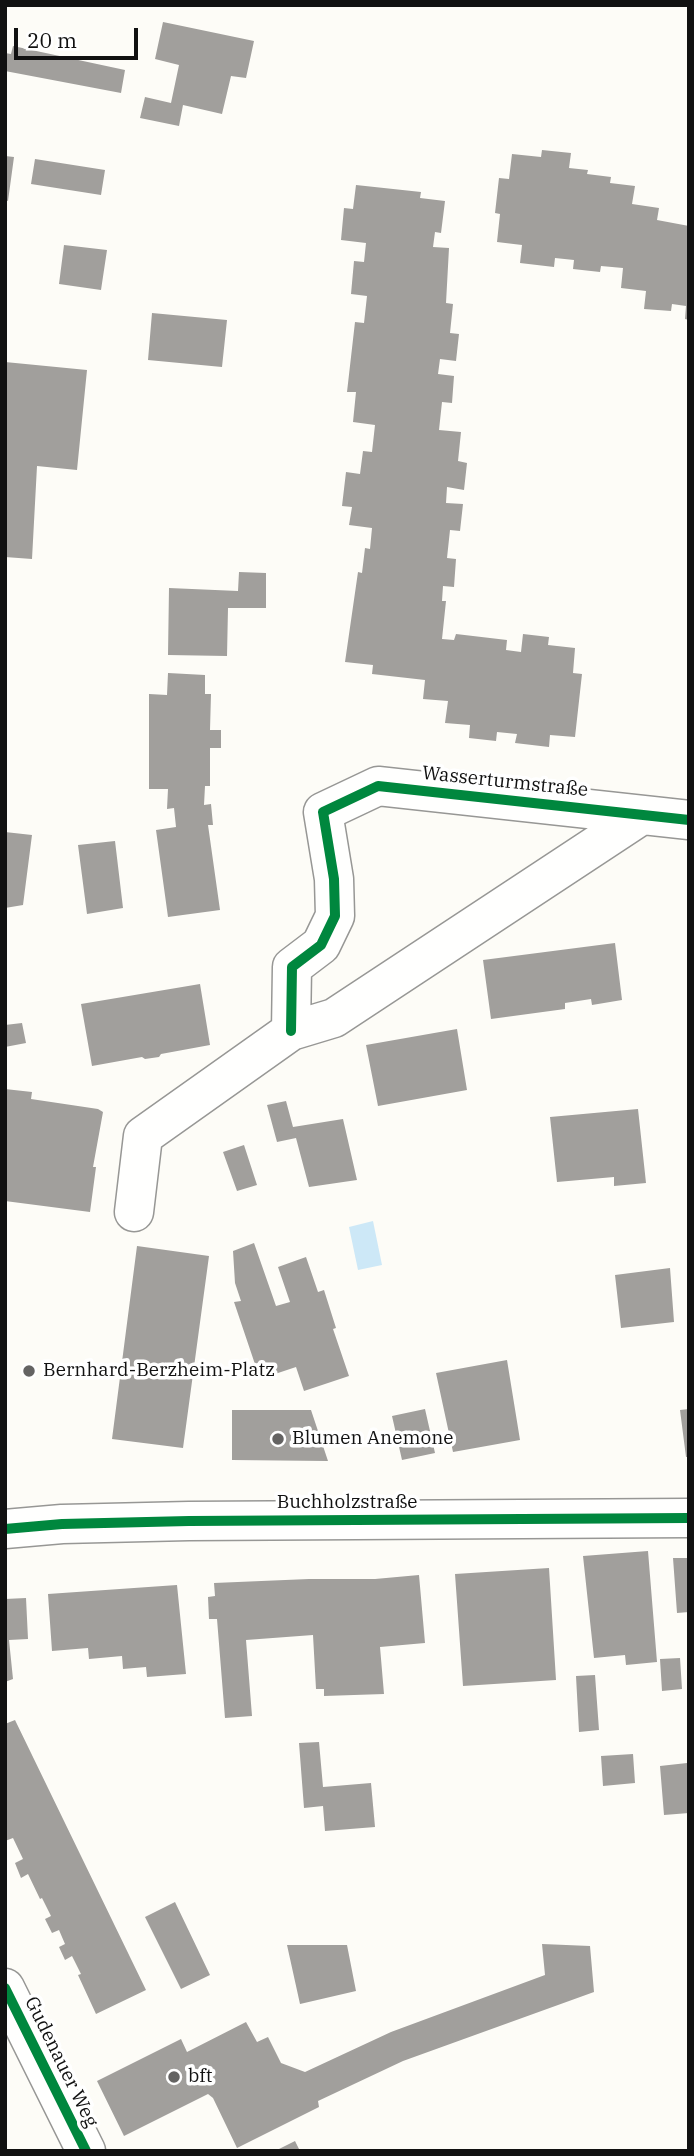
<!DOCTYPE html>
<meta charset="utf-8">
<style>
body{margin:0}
#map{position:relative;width:694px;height:2156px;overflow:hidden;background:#fdfcf7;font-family:"IBM Plex Serif",serif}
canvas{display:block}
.frame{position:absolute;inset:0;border:7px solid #111;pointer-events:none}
.scale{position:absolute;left:14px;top:28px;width:124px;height:32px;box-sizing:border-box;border:4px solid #111;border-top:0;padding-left:9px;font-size:21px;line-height:24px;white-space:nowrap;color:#111;-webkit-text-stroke:5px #fff;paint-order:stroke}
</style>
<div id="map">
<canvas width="694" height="2156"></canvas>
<div class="frame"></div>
<div class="scale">20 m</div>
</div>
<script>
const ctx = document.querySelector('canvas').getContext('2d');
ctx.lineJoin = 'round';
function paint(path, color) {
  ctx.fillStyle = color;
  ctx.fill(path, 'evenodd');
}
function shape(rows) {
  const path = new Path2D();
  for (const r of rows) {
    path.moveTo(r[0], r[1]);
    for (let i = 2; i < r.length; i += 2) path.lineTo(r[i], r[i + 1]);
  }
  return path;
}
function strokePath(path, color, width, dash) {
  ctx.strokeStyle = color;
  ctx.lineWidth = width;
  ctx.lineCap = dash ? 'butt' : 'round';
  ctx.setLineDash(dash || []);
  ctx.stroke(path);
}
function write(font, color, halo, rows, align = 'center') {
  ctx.font = font + ' "IBM Plex Serif",serif';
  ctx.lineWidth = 7;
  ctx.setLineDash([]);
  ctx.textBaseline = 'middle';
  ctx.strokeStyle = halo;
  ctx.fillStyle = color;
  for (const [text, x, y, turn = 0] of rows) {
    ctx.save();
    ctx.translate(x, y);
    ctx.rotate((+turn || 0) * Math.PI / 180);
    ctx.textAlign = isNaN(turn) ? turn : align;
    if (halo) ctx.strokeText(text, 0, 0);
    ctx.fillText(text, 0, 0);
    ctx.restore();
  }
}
const water = shape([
 [373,1221,382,1265,358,1270,349,1227]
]);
const building = shape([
 [163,22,254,41,246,78,231,76,222,114,183,105,179,126,140,118,145,97,171,103,179,65,155,59],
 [13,46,125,70,121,93,5,71,5,53,11,54],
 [542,150,571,153,569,168,588,170,587,174,611,177,610,183,635,186,632,204,659,208,657,220,689,226,689,320,685,319,686,306,672,304,671,311,644,309,646,291,621,288,623,268,601,266,600,272,573,269,574,260,555,258,554,267,520,263,522,245,497,242,500,214,495,213,499,178,509,179,512,154,541,157],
 [5,156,14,157,8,201,5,200],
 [35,159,105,170,101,195,31,184],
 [356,185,421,192,420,198,445,201,441,233,435,232,433,247,449,248,446,303,453,304,450,333,459,334,456,361,440,359,438,374,454,376,452,403,442,402,439,430,461,432,458,461,467,463,464,490,447,487,446,503,463,504,460,531,450,530,447,558,456,559,454,587,443,586,442,601,446,601,442,639,454,640,456,634,507,640,506,650,521,652,523,634,549,637,548,645,575,648,573,673,582,674,575,737,550,735,549,747,515,743,517,734,497,732,496,741,469,738,470,725,445,723,448,701,423,699,425,680,372,674,373,665,345,662,358,572,362,573,365,548,370,549,372,528,349,525,352,507,342,506,346,472,360,474,363,451,372,452,375,425,353,422,356,392,347,392,355,322,364,323,367,296,351,294,354,261,364,262,366,243,341,240,344,208,353,209],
 [64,245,107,250,101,290,59,284],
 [152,313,227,320,222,367,148,360],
 [5,362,87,370,77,470,37,466,32,559,5,557],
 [239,572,266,573,266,608,228,608,227,656,168,655,169,588,238,591],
 [168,673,205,675,205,694,211,694,210,730,221,730,221,748,210,748,210,786,205,786,204,805,211,804,213,825,208,825,220,910,168,917,156,830,176,827,174,808,167,809,168,789,149,789,149,694,167,695],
 [5,832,32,835,23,905,5,908],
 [115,841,123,908,87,914,78,845],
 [615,943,622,1000,592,1005,591,999,565,1003,565,1009,491,1019,483,960],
 [200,984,210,1045,161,1054,159,1057,145,1059,142,1057,92,1066,81,1004],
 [22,1023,26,1043,5,1047,5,1025],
 [457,1029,467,1090,378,1106,366,1045],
 [5,1089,32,1092,31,1099,98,1109,103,1112,93,1167,96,1167,90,1212,5,1201],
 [286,1101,293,1127,343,1119,357,1180,309,1187,296,1138,277,1142,267,1105],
 [638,1109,646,1183,614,1186,614,1177,557,1182,550,1117],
 [244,1145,257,1185,237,1191,223,1152],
 [254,1243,276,1306,290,1302,278,1267,306,1257,318,1292,324,1290,336,1328,333,1329,349,1376,304,1391,296,1367,260,1379,234,1302,241,1301,235,1283,233,1251],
 [137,1246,209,1256,183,1448,112,1439],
 [670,1268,674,1322,621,1328,615,1275],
 [507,1360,520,1440,453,1452,436,1373],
 [425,1409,435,1453,402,1460,392,1416],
 [689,1409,689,1457,686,1457,680,1410],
 [232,1410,311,1410,328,1461,232,1460],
 [648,1551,657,1662,626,1665,625,1655,594,1658,583,1556],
 [673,1558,689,1558,689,1612,677,1613],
 [549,1568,556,1680,463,1686,455,1574],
 [419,1575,425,1643,380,1647,384,1694,324,1696,324,1689,316,1689,313,1635,246,1640,252,1716,225,1718,217,1619,209,1619,208,1597,215,1596,214,1583,309,1579,375,1579],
 [177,1585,186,1674,147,1677,146,1667,123,1669,122,1656,89,1659,88,1648,52,1651,48,1594],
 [26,1598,28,1639,9,1640,13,1679,5,1682,5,1599],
 [680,1658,682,1689,662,1691,660,1659],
 [595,1675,599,1730,579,1732,576,1676],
 [15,1720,146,1990,96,2014,78,1975,81,1974,72,1956,65,1960,59,1947,65,1944,59,1930,52,1933,45,1919,51,1916,42,1898,40,1899,28,1874,21,1878,15,1863,23,1859,13,1838,5,1841,5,1724],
 [319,1742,323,1787,371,1783,375,1827,325,1831,323,1806,304,1808,299,1743],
 [633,1754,635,1783,603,1786,601,1756],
 [687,1763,689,1813,664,1815,660,1766],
 [175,1902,210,1975,181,1989,145,1917],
 [542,1944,590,1946,594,1992,403,2061,318,2101,319,2107,237,2148,213,2098,208,2094,124,2136,97,2081,181,2039,187,2052,246,2022,257,2042,268,2037,281,2063,305,2072,391,2032,545,1975],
 [287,1945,347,1945,356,1991,300,2004],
 [295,2141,300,2151,275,2151]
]);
const minor = shape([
 [291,1031,292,967,321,945,335,916,334,879,323,812,378,786,689,820],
 [134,1212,143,1136,291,1031,334,1018,642,815],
 [5,1529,62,1524,189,1521,689,1518],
 [5,1988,86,2151]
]);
const cycleway = shape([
 [291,1031,292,967,321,945,335,916,334,879,323,812,378,786,689,820],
 [5,1529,62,1524,189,1521,689,1518],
 [5,1988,86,2151]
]);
const markers = [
 [29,1371,7,"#646362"],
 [278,1439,7,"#646362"],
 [174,2077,7,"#646362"]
];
const streetNames = [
 ["Wasserturmstraße",505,782,6],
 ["Buchholzstraße",347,1503],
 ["Gudenauer Weg",61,2062,64]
];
const poiNames = [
 ["Bernhard-Berzheim-Platz",43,1371],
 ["Blumen Anemone",292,1439],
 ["bft",188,2077]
];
paint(water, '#cde8f7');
paint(building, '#a19f9c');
strokePath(minor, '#979795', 41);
strokePath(minor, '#fffffe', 38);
strokePath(cycleway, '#00873e', 10);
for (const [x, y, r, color] of markers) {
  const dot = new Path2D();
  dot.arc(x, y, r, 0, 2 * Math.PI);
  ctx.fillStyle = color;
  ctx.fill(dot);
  strokePath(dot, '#fff', 2.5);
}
write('19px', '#111', '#fff', streetNames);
write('19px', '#111', '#fff', poiNames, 'left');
</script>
